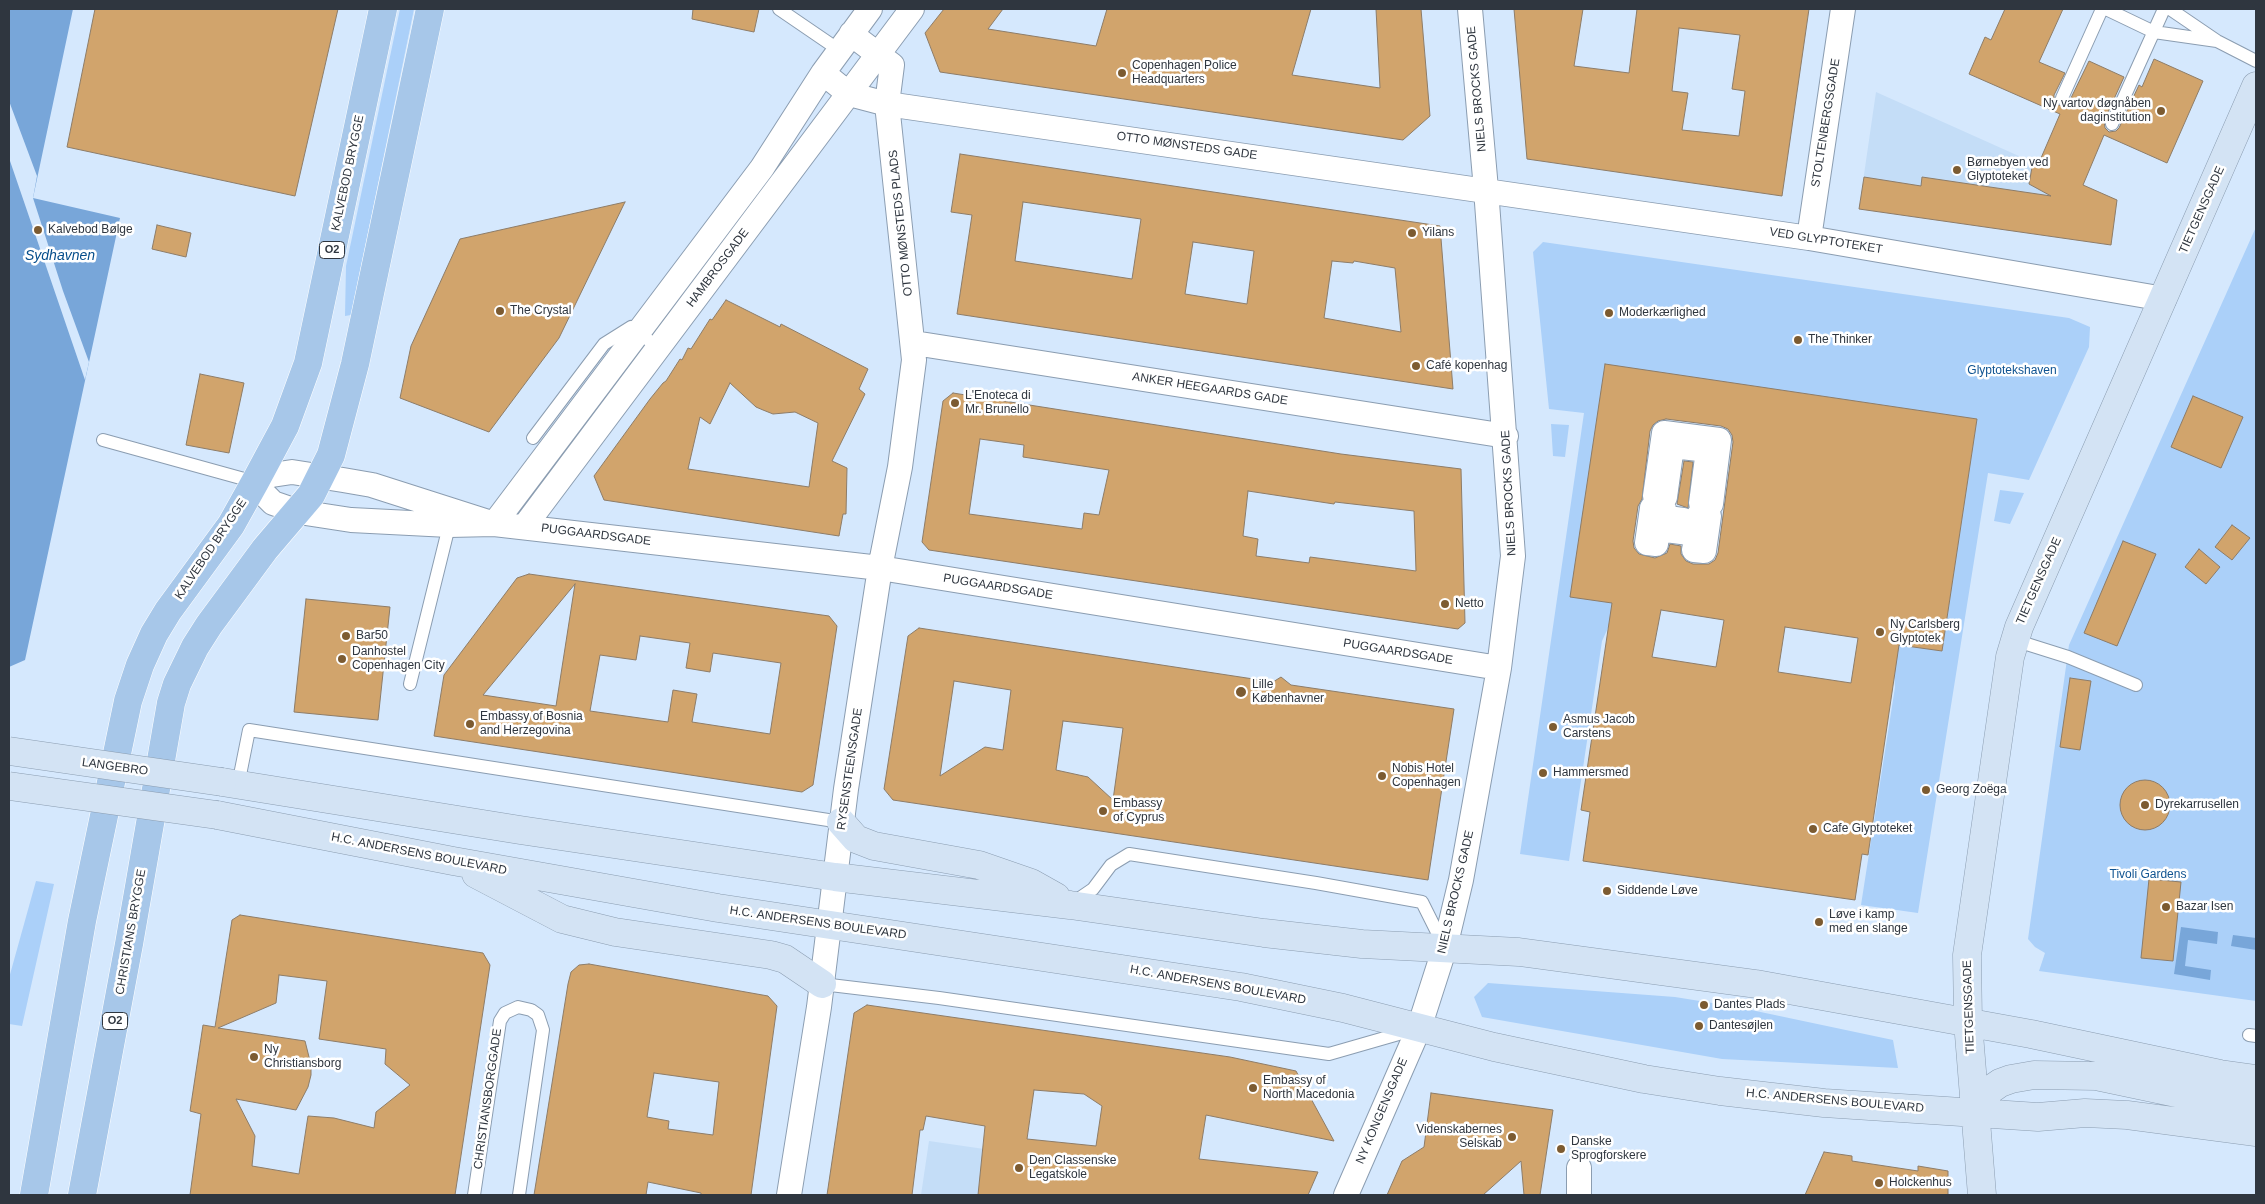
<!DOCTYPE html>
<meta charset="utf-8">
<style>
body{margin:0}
#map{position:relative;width:2265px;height:1204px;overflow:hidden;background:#d5e8fd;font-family:Helvetica,sans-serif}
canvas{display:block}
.frame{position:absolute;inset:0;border:10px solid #2f363f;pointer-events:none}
</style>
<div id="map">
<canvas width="2265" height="1204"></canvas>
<div class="frame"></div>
</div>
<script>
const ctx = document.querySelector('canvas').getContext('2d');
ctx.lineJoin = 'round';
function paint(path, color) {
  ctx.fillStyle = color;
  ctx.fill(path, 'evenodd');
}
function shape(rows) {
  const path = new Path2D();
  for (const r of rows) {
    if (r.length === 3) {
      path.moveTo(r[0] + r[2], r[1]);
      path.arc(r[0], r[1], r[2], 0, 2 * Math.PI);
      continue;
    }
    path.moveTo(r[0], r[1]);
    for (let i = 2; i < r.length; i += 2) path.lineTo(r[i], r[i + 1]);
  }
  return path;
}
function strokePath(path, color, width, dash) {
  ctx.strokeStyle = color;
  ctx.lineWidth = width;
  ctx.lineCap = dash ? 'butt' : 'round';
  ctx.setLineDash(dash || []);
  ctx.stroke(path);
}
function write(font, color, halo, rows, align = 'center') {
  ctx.font = font + ' Helvetica,sans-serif';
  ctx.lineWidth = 5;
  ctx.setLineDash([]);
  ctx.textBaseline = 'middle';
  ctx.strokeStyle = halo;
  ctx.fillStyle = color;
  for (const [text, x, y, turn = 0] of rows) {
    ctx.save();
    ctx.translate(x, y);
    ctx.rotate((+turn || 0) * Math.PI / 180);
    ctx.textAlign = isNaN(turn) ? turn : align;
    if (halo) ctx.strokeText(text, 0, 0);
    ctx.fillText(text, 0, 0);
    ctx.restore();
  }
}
const built = shape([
 [1876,92,2117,200,2111,245,1859,209],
 [929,1141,1136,1171,1132,1195,921,1195]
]);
const green = shape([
 [400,9,414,9,351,315,345,316,346,266],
 [2256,227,2256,1001,2039,971,2045,953,2035,947,2028,939,2069,645],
 [1543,242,2069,318,2090,327,2089,347,2029,480,1988,473,1918,913,1861,905,1895,687,1893,644,1942,651,1977,419,1605,365,1619,604,1602,641,1569,861,1520,854,1584,413,1549,409,1533,252],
 [1551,424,1569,425,1565,457,1553,456],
 [2000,490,2024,493,2010,524,1994,521],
 [36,881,54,884,22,1026,9,1024,9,978],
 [1488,983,1675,997,1737,1007,1893,1040,1898,1068,1722,1059,1482,1017,1474,997]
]);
const water = shape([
 [9,9,73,9,33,198,120,218,25,660,9,667],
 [2181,927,2218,932,2217,944,2188,940,2185,966,2211,970,2210,980,2174,974],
 [2233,935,2256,938,2256,950,2231,946]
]);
const pier = shape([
 [9,101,37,176,33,198,63,291,89,362,85,380,9,158]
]);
const building = shape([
 [95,9,338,9,295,196,67,147,95,9],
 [693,9,759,9,754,32,692,19,693,9],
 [944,9,1003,9,988,29,1096,46,1107,9,1311,9,1292,75,1380,88,1376,9,1421,9,1430,116,1403,140,940,72,925,33,944,9],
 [1514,9,1583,9,1574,66,1629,73,1637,9,1809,9,1782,196,1527,159,1514,9],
 [1679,28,1740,35,1732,89,1745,91,1739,136,1682,130,1688,93,1672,91,1679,28],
 [2005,9,2063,9,2039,62,2065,73,2054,95,2054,99,2058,105,2063,106,2069,102,2089,61,2124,77,2104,121,2105,128,2109,132,2116,131,2119,128,2139,85,2142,87,2154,59,2203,81,2167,163,2104,135,2083,185,2117,200,2111,245,1859,209,1864,177,1921,186,1922,177,2051,196,2029,184,2033,162,2038,165,2060,114,1969,74,1985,37,1991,40,2005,9],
 [960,154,1440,226,1453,389,957,314,972,215,951,212,960,154],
 [1023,202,1141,219,1132,279,1015,261,1023,202],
 [1193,242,1254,251,1247,304,1185,294,1193,242],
 [1332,261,1353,263,1354,261,1395,268,1401,332,1324,318,1332,261],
 [625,202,559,338,489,432,400,398,411,346,460,239,625,202],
 [157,225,191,233,186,257,152,249,157,225],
 [726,300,780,327,781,324,868,369,859,389,865,394,832,461,847,468,846,514,843,514,839,536,604,500,594,476,650,399,663,383,666,381,680,359,682,360,688,348,691,349,710,319,712,320,726,300],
 [730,383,756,407,763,410,773,414,795,412,818,423,809,487,688,469,700,417,710,424,730,383],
 [1605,364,1977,419,1942,651,1899,645,1868,855,1862,854,1855,900,1583,861,1590,812,1581,810,1612,603,1570,597,1605,364],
 [1666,419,1721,426,1728,429,1732,435,1733,442,1718,553,1715,560,1709,564,1693,564,1686,561,1681,554,1681,546,1670,544,1667,553,1655,558,1639,554,1634,548,1633,541,1638,506,1642,499,1650,431,1653,425,1658,421,1666,419],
 [1661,610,1724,620,1716,667,1652,657,1661,610],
 [1785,627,1858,638,1851,683,1778,672,1785,627],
 [200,374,244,383,229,453,186,445,200,374],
 [953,393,1341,454,1461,469,1465,623,1458,629,929,550,922,542,943,401,953,393],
 [980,439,1024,445,1023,457,1109,470,1099,515,1084,513,1082,529,969,514,980,439],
 [1248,491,1334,504,1335,502,1414,511,1416,571,1310,557,1309,563,1256,556,1258,539,1243,536,1248,491],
 [2193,396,2243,417,2221,468,2171,447,2193,396],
 [1684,461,1693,462,1688,508,1677,504,1684,461],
 [2232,525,2250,538,2232,560,2215,547,2232,525],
 [2123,541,2156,554,2117,646,2084,633,2123,541],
 [2199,549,2220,567,2206,584,2185,567,2199,549],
 [529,574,829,616,837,626,813,785,802,792,434,736,444,675,517,578,529,574],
 [575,584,556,706,483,695,575,584],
 [640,636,690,643,686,668,710,672,713,653,781,663,770,734,692,722,697,694,673,690,668,722,590,711,600,655,636,660,640,636],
 [306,599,390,607,378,720,294,712,306,599],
 [919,628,1273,682,1281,677,1291,685,1454,709,1428,880,893,800,884,789,908,636,919,628],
 [954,681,1011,690,1003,750,985,747,940,776,954,681],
 [1063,721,1123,728,1113,800,1088,777,1056,770,1063,721],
 [2070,678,2091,681,2080,750,2060,747,2070,678],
 [2145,805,25],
 [2149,879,2181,882,2173,961,2141,958,2149,879],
 [240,915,483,953,490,965,455,1195,190,1195,201,1114,190,1111,203,1025,215,1027,232,920,240,915],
 [279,975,327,981,319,1039,386,1049,385,1064,410,1085,376,1112,374,1128,334,1118,308,1116,299,1174,252,1166,255,1136,236,1099,296,1110,308,1087,311,1075,311,1065,305,1041,218,1028,276,1003,279,975],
 [589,964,768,996,777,1006,751,1195,701,1195,701,1193,648,1182,646,1195,534,1195,568,984,571,972,579,965,589,964],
 [654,1073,719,1082,713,1135,668,1129,669,1121,647,1117,654,1073],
 [867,1005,1230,1057,1296,1071,1334,1141,1206,1115,1199,1159,1318,1172,1308,1195,978,1195,985,1126,926,1116,923,1130,920,1130,912,1195,827,1195,854,1013,867,1005],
 [1034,1090,1084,1094,1102,1106,1096,1146,1027,1139,1034,1090],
 [1431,1093,1553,1110,1540,1195,1524,1195,1521,1161,1483,1195,1387,1195,1402,1161,1424,1147,1431,1093],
 [1824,1152,1852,1156,1852,1161,1918,1171,1918,1166,1948,1171,1948,1195,1805,1195,1824,1152]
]);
const lane = shape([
 [779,9,839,50],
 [2106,9,2154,32,2217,41],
 [2170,9,2217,41,2256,61],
 [2062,98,2102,9],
 [2112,124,2164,9],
 [533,438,604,344,631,327,659,348],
 [103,440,255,482],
 [2014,640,2068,657,2136,685],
 [410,684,450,522],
 [238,785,249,730,841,822],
 [1074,902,1093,889,1111,865,1129,854,1316,883,1422,902,1444,946],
 [822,984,939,998,1329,1054,1409,1031],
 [2249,1035,2256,1036],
 [474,1195,500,1021,505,1013,518,1007,531,1010,538,1015,543,1030,519,1195]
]);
const street = shape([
 [823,73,849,94,887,104,1809,238,2164,299],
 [1809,238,1843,9],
 [914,343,1506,436],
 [1664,433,1719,440,1711,504,1701,503,1708,450,1672,446,1665,497,1655,496,1664,433],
 [1652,508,1664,509,1662,522,1674,524,1675,519,1683,520,1682,526,1697,528,1699,515,1709,516,1704,551,1694,550,1697,534,1658,529,1656,544,1647,543,1652,508],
 [494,524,372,485,343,480,292,472,272,475,255,482,263,493,273,503,299,512,351,520,449,525,494,524,880,568,1499,668],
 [494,524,762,168,823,73,870,9],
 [524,527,912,9],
 [1579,1168,1579,1195],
 [789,1195,819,1007,846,789,880,568,900,467,914,360,887,104,892,65,851,34],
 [1346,1195,1419,1028,1445,947,1461,880,1499,668,1513,556,1486,189,1470,9]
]);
const secondary = shape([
 [222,782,520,830,835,877,1070,905,1264,933,1362,944,1519,952,1756,984,2031,1034,2220,1074,2256,1079],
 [217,815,453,861,718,908,1241,987,1343,1008,1494,1047,1644,1079,1720,1091,1824,1103,2038,1117,2085,1113,2127,1115,2256,1132],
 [841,822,856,839,874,846,979,865,1031,883,1056,897],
 [476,874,562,919,615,932,771,955,785,959,822,984],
 [1976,1112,1990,1090,2000,1083,2011,1079,2034,1075,2096,1076,2205,1099,2256,1106],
 [1982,1195,1968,1022,1967,955,2010,657,2019,627,2256,86]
]);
const primary = shape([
 [34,1195,82,921,128,701,140,665,154,634,168,611,231,525,255,482,285,426,308,363,383,9],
 [82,1195,129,944,171,703,177,684,195,647,209,625,265,549,311,495,331,455,355,364,430,9]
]);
const secondaryBridge = shape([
 [9,751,222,782],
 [9,786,217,815]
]);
const markers = [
 [1122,73,5,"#7c5b31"],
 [2161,111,5,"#7c5b31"],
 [1957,170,5,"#7c5b31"],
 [38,230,5,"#7c5b31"],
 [1412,233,5,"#7c5b31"],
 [500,311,5,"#7c5b31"],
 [1609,313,5,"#7c5b31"],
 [1798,340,5,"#7c5b31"],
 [1416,366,5,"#7c5b31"],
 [955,403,5,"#7c5b31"],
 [1445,604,5,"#7c5b31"],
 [1880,632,5,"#7c5b31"],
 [346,636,5,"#7c5b31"],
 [342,659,5,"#7c5b31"],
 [1241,692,6,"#7c5b31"],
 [470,724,5,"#7c5b31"],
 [1553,727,5,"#7c5b31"],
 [1543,773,5,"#7c5b31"],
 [1382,776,5,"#7c5b31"],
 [1926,790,5,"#7c5b31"],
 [2145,805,5,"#7c5b31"],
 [1103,811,5,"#7c5b31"],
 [1813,829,5,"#7c5b31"],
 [1607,891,5,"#7c5b31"],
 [2166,907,5,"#7c5b31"],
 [1819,922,5,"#7c5b31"],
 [1704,1005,5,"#7c5b31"],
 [1699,1026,5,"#7c5b31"],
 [254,1057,5,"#7c5b31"],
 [1253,1088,5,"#7c5b31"],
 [1512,1137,5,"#7c5b31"],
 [1561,1149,5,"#7c5b31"],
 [1019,1168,5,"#7c5b31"],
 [1879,1183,5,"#7c5b31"]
];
const shields = [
 [332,250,25],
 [115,1021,25]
];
const shieldNames = [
 ["O2",332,250],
 ["O2",115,1021]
];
const poiNames = [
 ["Copenhagen Police",1132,66],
 ["Headquarters",1132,80],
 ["Ny vartov døgnåben",2151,104,"right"],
 ["daginstitution",2151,118,"right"],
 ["Børnebyen ved",1967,163],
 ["Glyptoteket",1967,177],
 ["Kalvebod Bølge",48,230],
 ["Yilans",1422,233],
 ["The Crystal",510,311],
 ["Moderkærlighed",1619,313],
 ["The Thinker",1808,340],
 ["Café kopenhag",1426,366],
 ["L'Enoteca di",965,396],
 ["Mr. Brunello",965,410],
 ["Netto",1455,604],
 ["Ny Carlsberg",1890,625],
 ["Glyptotek",1890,639],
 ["Bar50",356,636],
 ["Danhostel",352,652],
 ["Copenhagen City",352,666],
 ["Lille",1252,685],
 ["Københavner",1252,699],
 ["Embassy of Bosnia",480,717],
 ["and Herzegovina",480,731],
 ["Asmus Jacob",1563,720],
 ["Carstens",1563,734],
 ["Nobis Hotel",1392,769],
 ["Copenhagen",1392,783],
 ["Hammersmed",1553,773],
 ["Georg Zoëga",1936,790],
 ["Embassy",1113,804],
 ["of Cyprus",1113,818],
 ["Dyrekarrusellen",2155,805],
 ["Cafe Glyptoteket",1823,829],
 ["Siddende Løve",1617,891],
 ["Bazar Isen",2176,907],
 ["Løve i kamp",1829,915],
 ["med en slange",1829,929],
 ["Dantes Plads",1714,1005],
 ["Dantesøjlen",1709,1026],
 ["Ny",264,1050],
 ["Christiansborg",264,1064],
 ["Embassy of",1263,1081],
 ["North Macedonia",1263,1095],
 ["Videnskabernes",1502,1130,"right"],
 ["Selskab",1502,1144,"right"],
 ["Danske",1571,1142],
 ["Sprogforskere",1571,1156],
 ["Den Classenske",1029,1161],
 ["Legatskole",1029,1175],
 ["Holckenhus",1889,1183]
];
const streetNames = [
 ["NIELS BROCKS GADE",1477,89,-95],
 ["STOLTENBERGSGADE",1826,123,-81],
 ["OTTO MØNSTEDS GADE",1187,146,8],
 ["KALVEBOD BRYGGE",348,173,-78],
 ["TIETGENSGADE",2202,210,-66],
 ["OTTO MØNSTEDS PLADS",901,223,-96],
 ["VED GLYPTOTEKET",1826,241,9],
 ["HAMBROSGADE",718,268,-53],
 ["ANKER HEEGAARDS GADE",1210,389,9],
 ["NIELS BROCKS GADE",1509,493,-93],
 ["PUGGAARDSGADE",596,535,7],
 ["KALVEBOD BRYGGE",211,549,-56],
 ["TIETGENSGADE",2039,581,-66],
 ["PUGGAARDSGADE",998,587,9],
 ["PUGGAARDSGADE",1398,652,9],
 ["LANGEBRO",115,767,8],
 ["RYSENSTEENSGADE",850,769,-82],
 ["H.C. ANDERSENS BOULEVARD",419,854,11],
 ["NIELS BROCKS GADE",1456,892,-77],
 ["H.C. ANDERSENS BOULEVARD",818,923,8],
 ["CHRISTIANS BRYGGE",131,932,-80],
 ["H.C. ANDERSENS BOULEVARD",1218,985,10],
 ["TIETGENSGADE",1969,1007,-92],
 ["CHRISTIANSBORGGADE",488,1099,-82],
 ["H.C. ANDERSENS BOULEVARD",1835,1101,5],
 ["NY KONGENSGADE",1382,1111,-67]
];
const parkNames = [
 ["Glyptotekshaven",2012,371],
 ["Tivoli Gardens",2148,875]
];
const waterNames = [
 ["Sydhavnen",60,256]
];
paint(built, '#c4ddf7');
paint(green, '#abd0f9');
paint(water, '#78a6d9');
paint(pier, '#d5e8fd');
paint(building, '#d1a46c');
strokePath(building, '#8d7c68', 1);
strokePath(lane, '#8b9db1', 14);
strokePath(street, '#8b9db1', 26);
strokePath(secondary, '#8b9db1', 29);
strokePath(primary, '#fff', 29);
strokePath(lane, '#fff', 12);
strokePath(street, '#fff', 24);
strokePath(secondary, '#d3e3f4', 28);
strokePath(primary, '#a7c7e9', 28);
strokePath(secondaryBridge, '#8b9db1', 29, []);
strokePath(secondaryBridge, '#d3e3f4', 28);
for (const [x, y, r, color] of markers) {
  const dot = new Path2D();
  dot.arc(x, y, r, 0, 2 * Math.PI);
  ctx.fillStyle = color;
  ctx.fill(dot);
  strokePath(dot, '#fff', 2);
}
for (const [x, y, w] of shields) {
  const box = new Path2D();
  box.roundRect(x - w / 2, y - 8.5, w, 17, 4);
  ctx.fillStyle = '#fff';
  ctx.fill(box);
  strokePath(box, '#2f363f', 1);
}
write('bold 11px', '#2f363f', null, shieldNames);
write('12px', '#2f363f', '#fff', poiNames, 'left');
write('12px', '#2f363f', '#fff', streetNames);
write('12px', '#0f5391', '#fff', parkNames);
write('italic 14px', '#054d8b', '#fff', waterNames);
</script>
